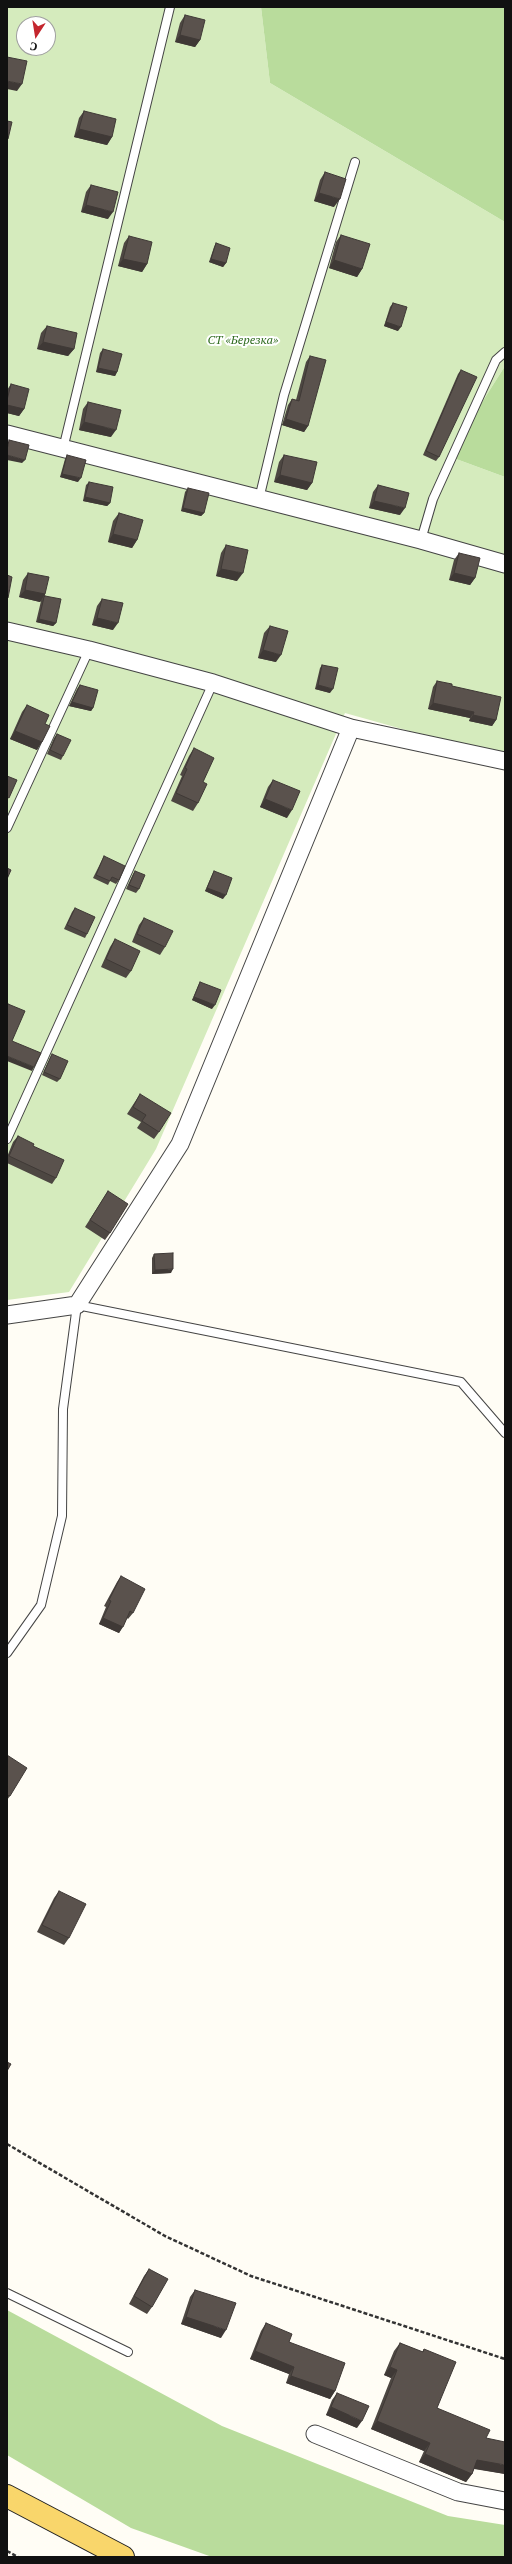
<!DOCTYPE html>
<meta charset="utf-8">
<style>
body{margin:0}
#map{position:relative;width:512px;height:2564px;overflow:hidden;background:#fffdf5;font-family:"PT Serif",serif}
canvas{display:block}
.frame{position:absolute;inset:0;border:8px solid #111;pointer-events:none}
.north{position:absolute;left:16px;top:16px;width:40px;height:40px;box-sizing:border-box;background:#fff;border:1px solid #a0a0a0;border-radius:50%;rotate:192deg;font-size:11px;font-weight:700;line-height:16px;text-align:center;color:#111}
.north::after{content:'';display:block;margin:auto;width:14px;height:18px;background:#c4262e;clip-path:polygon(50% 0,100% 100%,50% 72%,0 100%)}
</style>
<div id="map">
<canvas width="512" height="2564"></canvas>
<div class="frame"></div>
<div class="north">С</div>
</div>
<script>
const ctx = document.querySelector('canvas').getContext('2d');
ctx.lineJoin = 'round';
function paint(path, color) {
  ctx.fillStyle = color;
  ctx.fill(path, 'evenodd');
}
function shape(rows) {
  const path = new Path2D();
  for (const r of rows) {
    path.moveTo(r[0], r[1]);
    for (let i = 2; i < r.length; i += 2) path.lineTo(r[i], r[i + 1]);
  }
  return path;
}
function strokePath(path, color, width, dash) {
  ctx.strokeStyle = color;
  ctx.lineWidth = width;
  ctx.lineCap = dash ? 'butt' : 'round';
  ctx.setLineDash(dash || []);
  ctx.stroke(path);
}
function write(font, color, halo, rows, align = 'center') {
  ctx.font = font + ' "PT Serif",serif';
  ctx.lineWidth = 4;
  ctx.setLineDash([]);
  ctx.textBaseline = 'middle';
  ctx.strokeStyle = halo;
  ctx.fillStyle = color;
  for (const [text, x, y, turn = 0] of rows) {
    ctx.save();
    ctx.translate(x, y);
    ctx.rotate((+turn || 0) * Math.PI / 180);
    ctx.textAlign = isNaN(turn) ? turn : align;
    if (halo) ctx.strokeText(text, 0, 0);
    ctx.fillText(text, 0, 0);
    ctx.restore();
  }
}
const green = shape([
 [7,7,261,7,270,83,505,222,505,366,448,456,505,477,505,758,345,713,156,1149,69,1292,7,1300],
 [24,24,48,24,48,48,24,48]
]);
const forest = shape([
 [261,7,505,7,505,222,270,83],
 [505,366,505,477,448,456],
 [7,2310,222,2426,448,2516,505,2525,505,2557,212,2557,131,2528,7,2455]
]);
const path = shape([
 [7,2144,165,2236,251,2276,505,2359],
 [7,2551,18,2557]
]);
const service = shape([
 [63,449,170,7],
 [259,499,284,395,355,162],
 [421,540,433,499,496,360,505,352],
 [7,828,89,650],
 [7,1139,213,683],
 [7,1653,41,1605,62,1516,63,1409,77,1305,461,1382,505,1433],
 [7,2293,128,2352]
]);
const minor = shape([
 [7,434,421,540,505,564],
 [7,631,89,650,213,683,351,728,180,1144,77,1305,7,1315],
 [351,728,505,761],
 [315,2434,458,2492,505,2501]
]);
const primary = shape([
 [7,2496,123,2557]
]);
const wall = shape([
 [185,15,200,40,195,47,175,42,180,23],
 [84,111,112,137,107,145,74,137,79,118],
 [325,172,334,207,314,201,320,180],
 [91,185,108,219,81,212,86,192],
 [341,235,362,269,357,277,329,268,336,242],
 [129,236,147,264,142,272,118,266,124,243],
 [216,243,226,263,223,267,209,262,214,247],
 [393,303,398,331,384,326,390,307],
 [47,326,74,349,68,356,37,349,41,333],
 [103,349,117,372,115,376,96,372,100,353],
 [310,356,308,426,304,432,282,425,288,405,292,399,296,400,306,362],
 [461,370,439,457,436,461,423,455,458,374],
 [11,384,24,409,19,416,7,413,7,390],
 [88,402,111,437,79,430,83,409],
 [67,455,78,482,60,477,65,459],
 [284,455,312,483,307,490,274,482,279,462],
 [89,482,110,503,107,506,83,501,86,485],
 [378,485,400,515,369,508,373,492],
 [188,488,204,513,201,516,181,511,185,492],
 [119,513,137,540,132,548,108,542,113,521],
 [226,545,237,581,216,576,221,553],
 [459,553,475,578,470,585,449,580,454,560],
 [28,573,45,594,45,596,56,623,53,626,36,622,41,601,40,602,19,597,23,580],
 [102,599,113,630,92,625,97,606],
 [270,626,276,662,258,658,264,633],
 [322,665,330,693,315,689,320,668],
 [437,681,452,686,496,720,492,726,469,721,470,718,428,709,433,687],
 [80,685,93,708,91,711,69,706,77,689],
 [27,705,45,724,37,750,10,739,22,712],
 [57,734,63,756,61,760,47,754,54,738],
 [194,748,198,803,193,811,171,801,182,776,180,775,189,756],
 [273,780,287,818,260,807,268,787],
 [104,856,119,880,116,884,110,881,108,885,93,878],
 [135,871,139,889,136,893,126,889,133,874],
 [214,871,223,899,205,891,212,875],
 [75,908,87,934,85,938,64,929,72,912],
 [144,918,165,947,160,955,132,942,139,925],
 [115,939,131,971,126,978,101,967,110,947],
 [200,982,212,1009,192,1000,198,986],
 [52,1054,60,1079,57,1082,42,1075,50,1058],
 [140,1094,159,1132,154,1139,137,1128,141,1122,127,1114],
 [18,1136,33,1146,56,1178,52,1184,7,1163,7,1157,13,1142],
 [108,1191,110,1233,105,1240,85,1227],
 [154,1254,171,1273,152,1274,152,1258],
 [121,1576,133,1613,128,1619,127,1618,119,1633,99,1624,106,1607,104,1606,117,1582],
 [7,1755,10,1796,7,1800],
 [59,1891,69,1938,64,1945,37,1932,54,1898],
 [149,2269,152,2307,147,2314,129,2304,144,2276],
 [195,2290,221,2338,181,2324,190,2297],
 [266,2323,289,2342,335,2391,330,2399,286,2383,289,2374,250,2359,261,2331],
 [400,2343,422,2352,424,2349,437,2408,486,2438,505,2474,474,2469,472,2474,466,2482,419,2462,424,2451,371,2429,391,2378,384,2375,394,2351],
 [337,2393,357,2428,326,2415,332,2400]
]);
const shadedWall = shape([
 [180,35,200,40,195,47,175,42],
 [7,81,22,84,17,91,7,89],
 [79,129,112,137,107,145,74,137],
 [319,193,340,199,334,207,314,201],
 [86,205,113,212,108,219,81,212],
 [123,259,147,264,142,272,118,266],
 [211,259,226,263,223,267,209,262],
 [334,260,362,269,357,277,329,268],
 [386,322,401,327,398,331,384,326],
 [43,342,74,349,68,356,37,349],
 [98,368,117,372,115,376,96,372],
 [7,405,24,409,19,416,7,413],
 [286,419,308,426,304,432,282,425],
 [84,422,116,430,111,437,79,430],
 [7,455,25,460,22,463,7,460],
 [62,474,81,478,78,482,60,477],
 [280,475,312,483,307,490,274,482],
 [85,497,110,503,107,506,83,501],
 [374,501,405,508,400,515,369,508],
 [183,508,204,513,201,516,181,511],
 [113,534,137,540,132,548,108,542],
 [221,569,243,573,237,581,216,576],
 [454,573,475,578,470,585,449,580],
 [25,590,45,594,40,602,19,597],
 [97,618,118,623,113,630,92,625],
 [39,619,56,623,53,626,36,622],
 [263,650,281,655,276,662,258,658],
 [318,685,333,689,330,693,315,689],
 [72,702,93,708,91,711,69,706],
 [433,703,474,712,470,718,428,709],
 [473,715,496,720,492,726,469,721],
 [15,731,42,742,37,750,10,739],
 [265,799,292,810,287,818,260,807],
 [207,888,226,895,223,899,205,891],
 [194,997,215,1005,212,1009,192,1000],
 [7,1056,34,1067,32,1071,7,1061],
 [173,1269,171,1273,152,1274,155,1270],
 [103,1618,123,1627,119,1633,99,1624],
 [186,2317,226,2330,221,2338,181,2324],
 [255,2351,294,2367,289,2374,250,2359],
 [390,2367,397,2370,391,2378,384,2375],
 [291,2376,335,2391,330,2399,286,2383],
 [331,2407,362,2421,357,2428,326,2415],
 [377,2421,430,2443,424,2451,371,2429],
 [425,2454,472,2474,466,2482,419,2462],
 [477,2460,505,2465,505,2474,471,2468]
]);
const building = shape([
 [185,15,205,20,200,40,180,35,185,15],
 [7,57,27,61,22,84,7,81,7,57],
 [84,111,116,119,112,137,79,129,84,111],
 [7,121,12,122,8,139,7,139,7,121],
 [325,172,346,179,340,199,319,193,325,172],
 [91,185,118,192,113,212,86,205,91,185],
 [341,235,370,244,362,269,334,260,341,235],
 [129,236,152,242,147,264,123,259,129,236],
 [216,243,230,248,226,263,211,259,216,243],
 [393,303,407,307,401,327,386,322,393,303],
 [47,326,77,333,74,349,43,342,47,326],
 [103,349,122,354,117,372,98,368,103,349],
 [310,356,326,360,308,426,286,419,292,399,299,401,310,356],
 [461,370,477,377,439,457,426,451,461,370],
 [11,384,29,389,24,409,7,405,7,400,11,384],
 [88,402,121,410,116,430,84,422,88,402],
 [9,440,29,445,25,460,7,455,7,450,9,440],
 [67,455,86,460,81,478,62,474,67,455],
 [284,455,317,462,312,483,280,475,284,455],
 [89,482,113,487,110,503,85,497,89,482],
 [378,485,409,493,405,508,374,501,378,485],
 [188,488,209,493,204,513,183,508,188,488],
 [119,513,143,520,137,540,113,534,119,513],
 [226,545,248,550,243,573,221,569,226,545],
 [459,553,480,558,475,578,454,573,459,553],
 [28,573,49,577,45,594,25,590,28,573],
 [7,575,12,577,8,598,7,598,7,575],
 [45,596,61,599,56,623,39,619,44,597,45,596],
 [102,599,123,603,118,623,97,618,102,599],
 [270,626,288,631,281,655,263,650,270,626],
 [322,665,338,668,333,689,318,685,322,665],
 [437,681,452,684,452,686,501,697,496,720,473,715,474,712,433,703,437,681],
 [80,685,98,690,93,708,72,702,80,685],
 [27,705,49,715,45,724,50,726,42,742,15,731,27,705],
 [57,734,71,740,63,756,50,750,57,734],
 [194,748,214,758,203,782,207,784,198,803,176,793,187,769,185,768,194,748],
 [7,776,17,780,9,798,7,797,7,776],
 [273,780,300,791,292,810,265,799,273,780],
 [104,856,125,866,119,880,112,877,110,881,96,875,104,856],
 [7,868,11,870,7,879,7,868],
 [135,871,145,875,139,889,129,885,135,871],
 [214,871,232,878,226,895,207,888,214,871],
 [75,908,95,917,87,934,67,925,75,908],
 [144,918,173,931,165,947,137,934,144,918],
 [115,939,140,951,131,971,106,959,115,939],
 [200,982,221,990,215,1005,194,997,200,982],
 [8,1004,25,1011,12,1041,41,1053,34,1067,7,1056,7,1006,8,1004],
 [52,1054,68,1061,60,1079,44,1072,52,1054],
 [140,1094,171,1113,159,1132,142,1121,146,1115,133,1107,140,1094],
 [18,1136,34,1144,33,1146,64,1160,56,1178,9,1156,18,1136],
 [108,1191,128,1204,110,1233,90,1220,108,1191],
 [173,1253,173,1269,155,1270,154,1254,173,1253],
 [121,1576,145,1589,133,1613,130,1611,123,1627,103,1618,111,1601,109,1600,121,1576],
 [7,1755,27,1768,10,1796,7,1795,7,1755],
 [59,1891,86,1904,69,1938,42,1925,59,1891],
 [7,2062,11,2064,7,2071,7,2062],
 [149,2269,168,2279,152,2307,134,2296,149,2269],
 [195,2290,236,2303,226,2330,186,2317,195,2290],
 [266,2323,292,2334,289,2342,345,2363,335,2391,291,2376,294,2367,255,2351,266,2323],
 [400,2343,423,2352,424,2349,456,2362,437,2408,490,2430,486,2438,505,2442,505,2465,477,2460,472,2474,425,2454,430,2443,377,2421,397,2370,390,2367,400,2343],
 [337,2393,369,2406,362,2421,331,2407,337,2393]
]);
const parkNames = [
 ["СТ «Березка»",243,341]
];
paint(green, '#d5ebbd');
paint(forest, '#b9dc9c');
strokePath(service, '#444', 10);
strokePath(minor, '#444', 19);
strokePath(primary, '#222', 24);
strokePath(path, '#333', 2.5, [4, 2]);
strokePath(service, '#fff', 8);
strokePath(minor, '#fff', 17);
strokePath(primary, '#f9d66b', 22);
paint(wall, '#4d4742');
paint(shadedWall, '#3f3936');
paint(building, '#5a524d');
strokePath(building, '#3f3936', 1);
write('italic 12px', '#2f6b1f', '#fff', parkNames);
</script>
